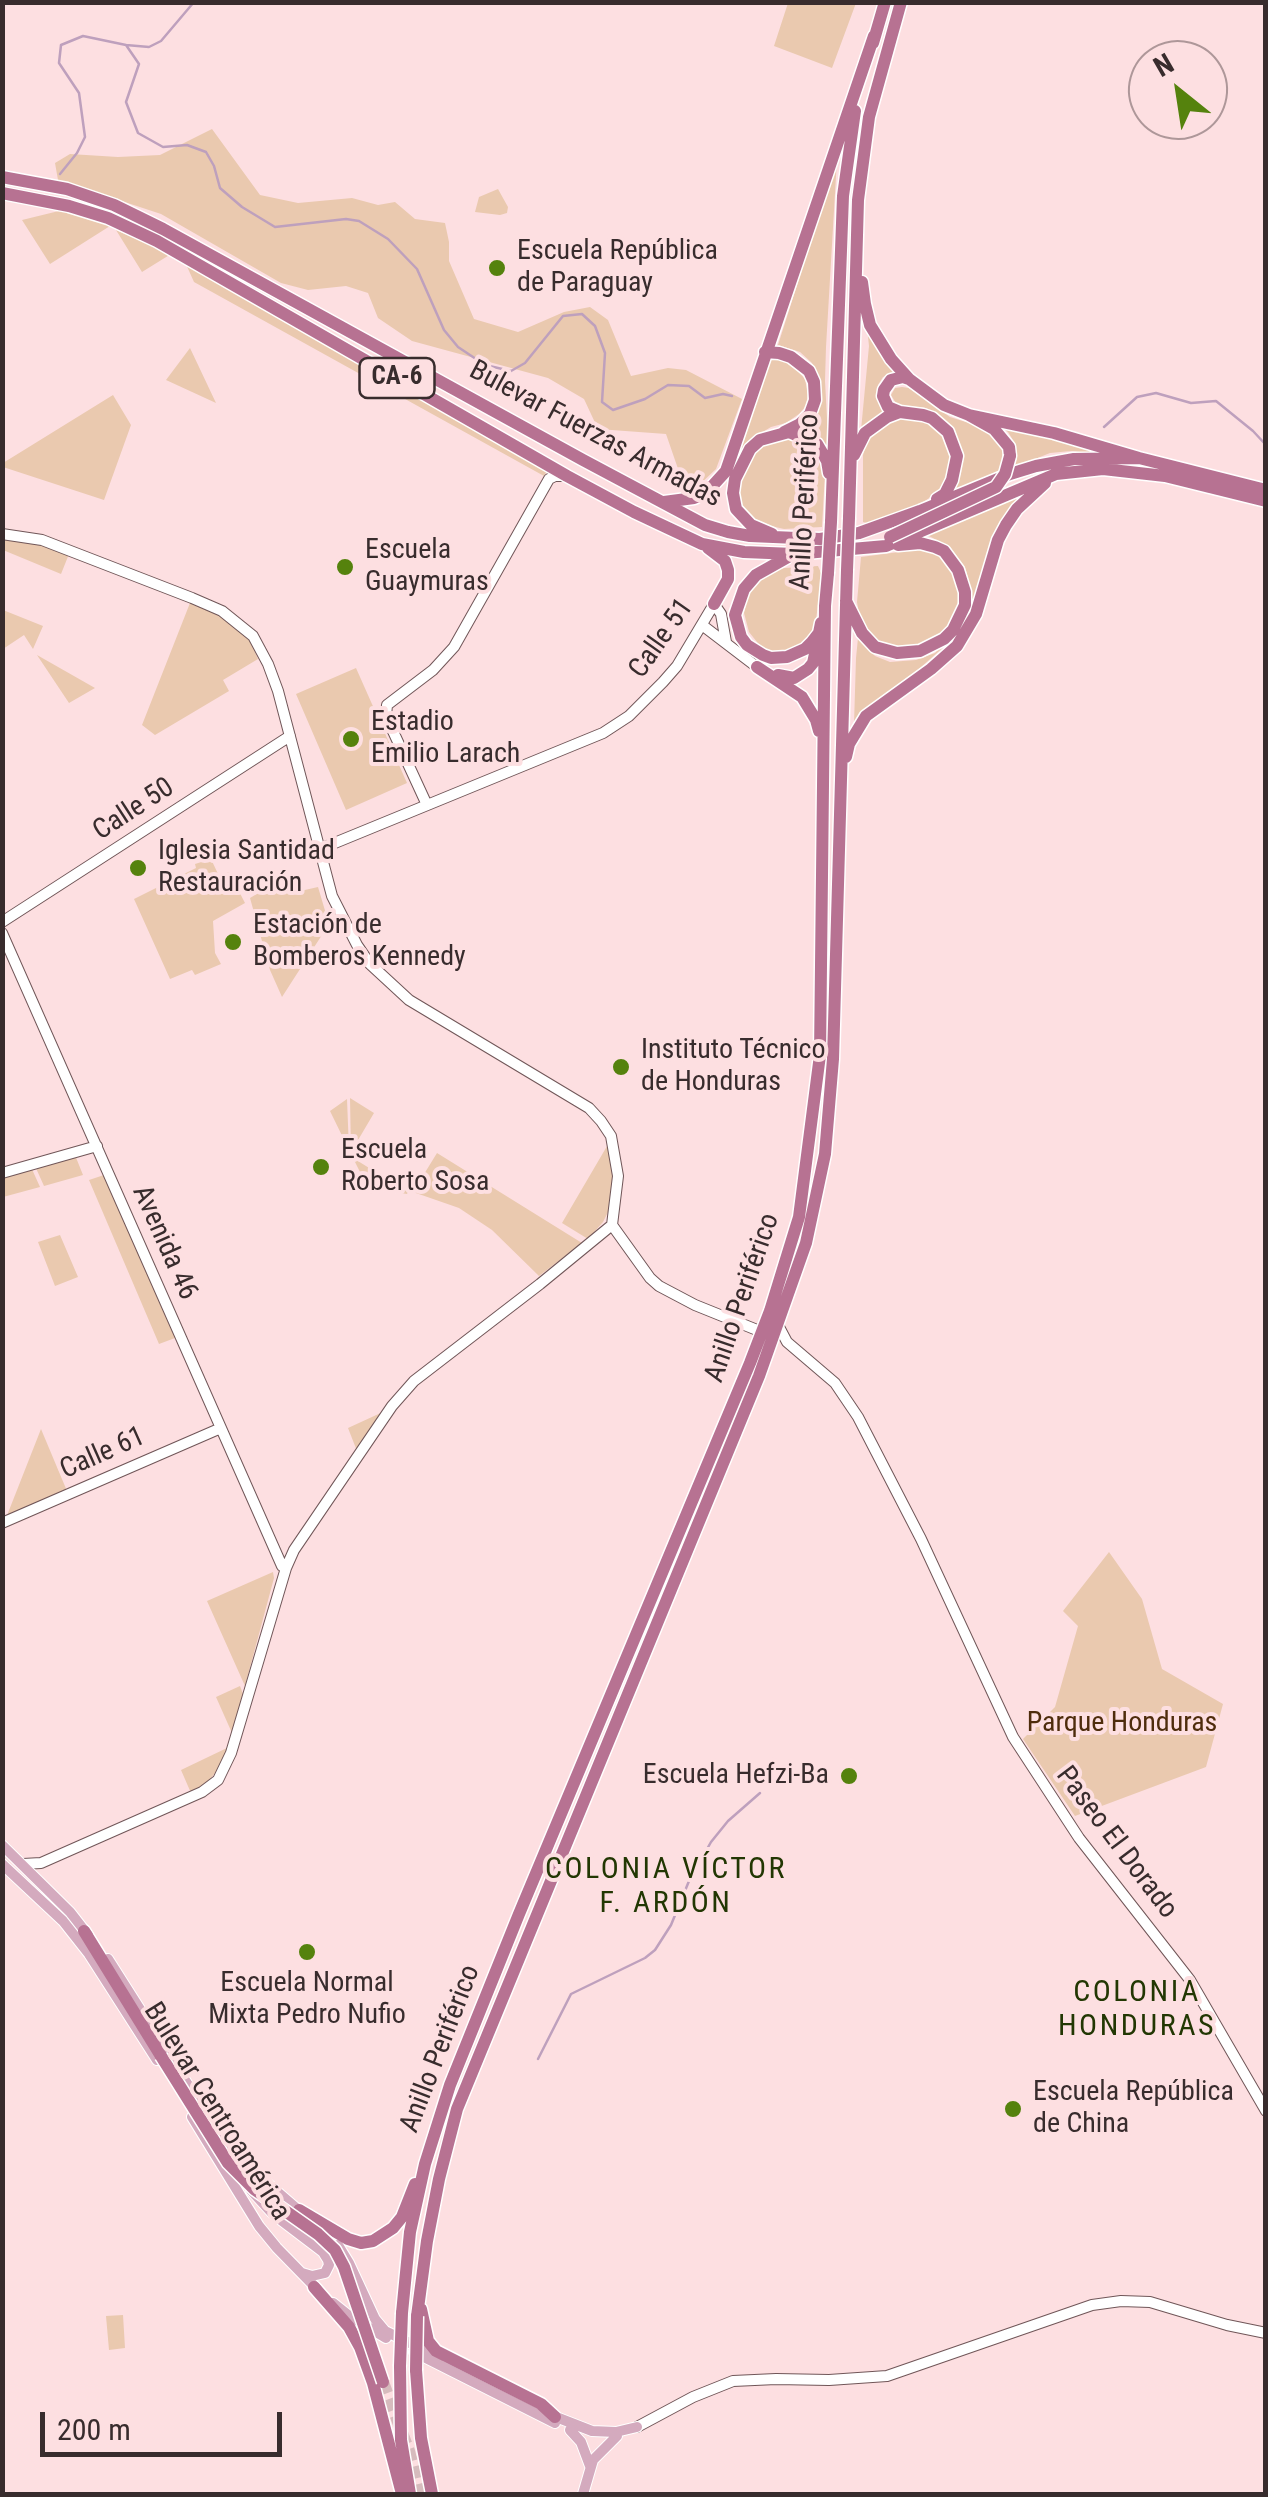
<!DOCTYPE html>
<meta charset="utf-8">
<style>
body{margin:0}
#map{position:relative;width:1268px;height:2497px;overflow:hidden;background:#fddfe1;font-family:"Roboto Condensed",sans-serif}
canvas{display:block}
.frame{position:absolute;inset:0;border:5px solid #382c2d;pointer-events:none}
.north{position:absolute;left:1128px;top:40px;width:100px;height:100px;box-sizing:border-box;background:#fddfe1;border:2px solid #ae9799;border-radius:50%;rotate:330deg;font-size:28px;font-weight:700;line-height:40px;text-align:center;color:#382c2d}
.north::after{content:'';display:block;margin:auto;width:35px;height:45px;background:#55820d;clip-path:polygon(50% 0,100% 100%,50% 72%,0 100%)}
.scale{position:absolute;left:40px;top:2412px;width:242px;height:45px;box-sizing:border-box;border:5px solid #382c2d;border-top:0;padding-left:12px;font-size:30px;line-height:35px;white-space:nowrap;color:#382c2d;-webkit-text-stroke:8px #fddfe1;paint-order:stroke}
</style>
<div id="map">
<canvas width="1268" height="2497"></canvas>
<div class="frame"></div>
<div class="north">N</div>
<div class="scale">200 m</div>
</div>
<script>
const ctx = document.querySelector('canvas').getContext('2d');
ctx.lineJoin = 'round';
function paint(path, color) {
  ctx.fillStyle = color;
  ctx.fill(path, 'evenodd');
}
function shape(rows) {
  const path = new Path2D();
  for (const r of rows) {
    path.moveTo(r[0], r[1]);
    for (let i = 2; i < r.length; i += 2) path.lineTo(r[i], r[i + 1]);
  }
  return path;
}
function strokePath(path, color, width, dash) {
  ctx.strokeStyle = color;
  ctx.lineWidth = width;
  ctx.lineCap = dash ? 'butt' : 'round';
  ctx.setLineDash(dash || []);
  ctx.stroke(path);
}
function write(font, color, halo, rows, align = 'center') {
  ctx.font = font + ' "Roboto Condensed",sans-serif';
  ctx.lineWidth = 8;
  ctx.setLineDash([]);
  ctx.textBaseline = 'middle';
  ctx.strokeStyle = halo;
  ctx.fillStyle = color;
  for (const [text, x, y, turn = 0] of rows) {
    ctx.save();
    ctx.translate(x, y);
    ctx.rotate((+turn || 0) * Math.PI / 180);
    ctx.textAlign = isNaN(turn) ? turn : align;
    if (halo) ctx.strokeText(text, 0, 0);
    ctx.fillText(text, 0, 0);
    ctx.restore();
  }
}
const green = shape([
 [788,3,856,3,832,68,774,46],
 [212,129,260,195,298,203,352,198,378,205,395,202,415,219,445,223,449,242,449,261,474,319,518,332,564,312,590,307,608,320,631,376,668,368,686,370,742,399,716,469,696,488,685,489,666,434,598,429,584,399,548,378,412,341,378,318,368,293,346,286,308,290,281,283,161,214,58,180,55,163,70,154,118,157,160,155],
 [837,159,826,347,825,381,829,455,816,436,797,430,820,388,819,378,812,363,800,352,778,345],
 [498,189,508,207,507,213,500,215,475,212,479,197],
 [67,209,110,226,50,264,22,220],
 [116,230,171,254,142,272],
 [185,262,549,468,544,476,194,282],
 [866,318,895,373,883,377,878,385,877,393,890,413,872,419,861,430,869,346],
 [190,348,216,403,166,380],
 [770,359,782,360,793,366,805,379,808,394,806,406,799,414,786,423,771,427,756,436,741,450],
 [902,387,909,388,950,417,991,430,1004,445,1004,471,947,497,961,474,962,454,958,441,953,429,937,414,926,408,897,405,891,395,895,388],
 [113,395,131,425,104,500,3,467,3,463],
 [904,416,928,421,945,438,951,451,952,466,945,484,938,492,916,507,870,524,863,522,863,455,867,440,879,424],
 [996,422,1101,451,1096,454,1071,451,1050,453,1015,467,1016,445,1008,432],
 [788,437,812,448,821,460,825,473,822,527,784,529,771,526,748,516,740,503,739,486,753,455,761,446],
 [1027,491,1013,508,965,628,920,668,874,702,854,724,856,658,858,638,875,656,890,662,916,660,935,653,962,624,969,607,971,589,965,567,950,547,927,535],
 [2,538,40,543,69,554,61,574,3,550],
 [922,549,935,552,952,563,960,588,956,614,944,632,931,642,901,649,875,641,866,632,860,619,857,602,861,557],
 [818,566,822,575,815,627,807,643,792,651,776,653,761,647,749,632,744,613,748,595,755,582,769,572,784,568],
 [190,603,220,615,249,638,258,659,223,680,229,691,155,735,142,725],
 [3,610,43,626,33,649,24,635,3,649],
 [37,655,95,688,69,703],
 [356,668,407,783,346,810,296,694],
 [211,859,219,876,229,872,245,903,213,921,215,953,221,964,195,975,192,970,170,979,134,899,196,868,195,864],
 [292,873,296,892,318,887,329,924,282,997,270,970,250,898],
 [350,1098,374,1113,351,1152],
 [347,1099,349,1150,330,1111],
 [610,1141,615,1178,610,1208,603,1222,588,1239,562,1223],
 [437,1153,582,1243,539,1276,492,1230,459,1208,413,1192],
 [75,1155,83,1175,44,1186,35,1166],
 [353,1158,408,1192,407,1194,382,1190,371,1194],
 [31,1167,40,1187,3,1197,3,1176],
 [104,1175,175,1338,159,1344,89,1180],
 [60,1235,78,1277,55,1286,38,1242],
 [385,1411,357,1451,348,1428],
 [41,1429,67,1491,6,1518],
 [1109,1552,1142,1599,1162,1669,1223,1704,1206,1767,1075,1816,1023,1739,1055,1707,1078,1626,1063,1611],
 [273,1572,274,1578,245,1686,207,1601],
 [240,1686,243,1694,232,1733,216,1697],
 [229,1747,216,1772,209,1780,191,1793,181,1770],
 [123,2315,125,2348,109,2350,106,2316]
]);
const stream = shape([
 [126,45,149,47,161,41,194,2],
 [60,174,77,153,85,137,79,93,59,63,61,45,83,36,126,45,139,64,126,102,138,133,163,147,187,145,206,152,214,166,220,188,242,207,275,227,346,219,359,221,388,239,417,269,444,330,458,347,485,365,511,371,525,363,563,316,582,314,595,326,605,353,602,402,613,410,645,399,668,385,689,386,705,398,723,394,732,396],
 [1104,427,1137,397,1156,393,1191,403,1216,401,1253,431,1266,445],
 [538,2059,571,1994,645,1958,655,1950,671,1925,689,1881,711,1842,728,1821,760,1793]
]);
const highwayTunnel = shape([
 [383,2382,409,2451,420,2494]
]);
const secondary = shape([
 [2,534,42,540,192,598,222,611,253,636,268,664,278,691,332,896,357,945,370,964,409,1000,589,1108,601,1121,611,1136,618,1176,612,1225,540,1284,414,1381,392,1406,294,1550,286,1568,231,1753,218,1780,202,1792,41,1863,23,1864],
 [714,604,721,614,726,642],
 [702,625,757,667],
 [427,805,386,716,387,705,433,670,454,647,549,479,555,476,567,476],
 [320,849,603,733,629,716,663,682,677,666,714,604],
 [2,922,290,736],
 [2,933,282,1566,286,1568],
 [2,1173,97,1146],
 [612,1225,650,1278,659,1286,695,1305,762,1332],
 [778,1325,787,1342,835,1383,858,1417,921,1539,1013,1737,1079,1838,1190,1980,1266,2111],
 [2,1523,221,1428],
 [637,2427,693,2397,733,2381,776,2379,829,2380,887,2376,1092,2305,1121,2301,1150,2302,1227,2325,1266,2333]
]);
const primary = shape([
 [2,1845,70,1912,88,1935],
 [2,1864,63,1921,89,1954,157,2060],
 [108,1959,216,2129,259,2176,303,2214],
 [192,2117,259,2226,277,2248,317,2289],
 [251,2190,273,2214,323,2252,328,2260,329,2265,325,2273,312,2276,302,2273],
 [338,2245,349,2263,375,2319,385,2331,439,2357],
 [333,2303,348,2315,386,2338],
 [414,2352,555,2423],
 [551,2415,592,2431,616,2432,637,2427],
 [570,2430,581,2442,590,2466],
 [583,2494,593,2460,617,2436]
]);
const highway = shape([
 [873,43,885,2],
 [2,177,67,189,114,205,163,229,583,460,705,525,728,532,750,536,820,539,859,533,920,511,1010,474,1036,466,1074,459,1139,458],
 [2,193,69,206,108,218,157,241,567,476,634,512,702,544,744,552,794,554,886,546,1056,474,1103,469,1165,476,1266,501],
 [862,282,865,304,870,325,891,359,909,379,944,405,969,415,994,429,1009,447,1010,456],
 [765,352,779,353,791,357,809,371,814,382,815,400,810,414,800,424,784,432],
 [900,412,888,407,883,396,884,390,891,380,903,377,909,379],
 [969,415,1054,433,1139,458,1266,490],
 [854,455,865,433,887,417,900,412,923,415,932,418,948,432,957,456,952,480,945,494,937,499],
 [664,502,694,498,706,493,726,471,874,36],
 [849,518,858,200,869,117,901,2],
 [831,522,843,196,855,111],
 [772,534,751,525,736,509,733,493,735,479,750,449,760,440,789,432,817,444,827,461,829,473],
 [708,548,725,561,728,570,728,579,714,604],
 [788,557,756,575,744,589,735,615,741,637,747,645,763,655,771,658,787,657,805,649,812,642,819,633,821,623],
 [846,601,862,633,875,647,897,653,920,651,944,639,953,630,965,605,965,592,958,570,944,551,935,547,920,543,898,545],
 [757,667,802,697,816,720,819,731],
 [778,675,794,678,808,669,813,663,819,635],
 [846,757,849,744,866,716,931,669,957,646,976,614,998,540,1006,525,1017,509,1045,483],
 [84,1931,161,2056],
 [299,2210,348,2239,361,2243,373,2241,393,2228,402,2217,415,2184],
 [314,2287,349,2327,360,2347,373,2383,402,2494],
 [421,2309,428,2341,436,2351,541,2404,555,2417],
 [402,2313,410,2232,425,2164,450,2085,519,1914,750,1363,770,1311,799,1217,820,1055,825,606,828,573],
 [417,2316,427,2241,439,2179,457,2109,759,1376,806,1243,825,1154,833,1059,847,570],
 [400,2366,401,2440,410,2494],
 [416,2370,421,2438,432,2494]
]);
const highwayBridge = shape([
 [890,537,996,487,1005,474,1010,456],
 [847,570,849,518],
 [828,573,831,522],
 [161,2056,228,2163,254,2189,318,2234,335,2250,344,2267,383,2382],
 [400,2366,402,2313],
 [416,2370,417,2316]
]);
const markers = [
 [497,268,10,"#55820d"],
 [345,567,10,"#55820d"],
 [351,739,10,"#55820d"],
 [138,868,10,"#55820d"],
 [233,942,10,"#55820d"],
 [621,1067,10,"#55820d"],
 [321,1167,10,"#55820d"],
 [849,1776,10,"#55820d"],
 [307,1952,10,"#55820d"],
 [1013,2109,10,"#55820d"]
];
const shields = [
 [397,378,75]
];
const shieldNames = [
 ["CA-6",397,378]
];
const poiNames = [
 ["Escuela República",517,252],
 ["de Paraguay",517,284],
 ["Escuela",365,551],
 ["Guaymuras",365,583],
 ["Estadio",371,723],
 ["Emilio Larach",371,755],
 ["Iglesia Santidad",158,852],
 ["Restauración",158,884],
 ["Estación de",253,926],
 ["Bomberos Kennedy",253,958],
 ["Instituto Técnico",641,1051],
 ["de Honduras",641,1083],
 ["Escuela",341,1151],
 ["Roberto Sosa",341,1183],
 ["Escuela Hefzi-Ba",829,1776,"right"],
 ["Escuela Normal",307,1984,"center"],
 ["Mixta Pedro Nufio",307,2016,"center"],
 ["Escuela República",1033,2093],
 ["de China",1033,2125]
];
const streetNames = [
 ["Bulevar Fuerzas Armadas",595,435,28],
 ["Anillo Periférico",806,502,-87],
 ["Calle 51",662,639,-55],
 ["Calle 50",134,810,-33],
 ["Avenida 46",164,1243,66],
 ["Anillo Periférico",743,1298,-71],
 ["Calle 61",103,1454,-24],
 ["Paseo El Dorado",1116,1843,53],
 ["Anillo Periférico",441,2049,-69],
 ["Bulevar Centroamérica",216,2112,58]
];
const parkNames = [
 ["Parque Honduras",1122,1724]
];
const neighbourhoodNames = [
 ["COLONIA VÍCTOR",666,1870],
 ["F. ARDÓN",666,1904],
 ["COLONIA",1137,1993],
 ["HONDURAS",1137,2027]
];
paint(green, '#eac9af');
strokePath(stream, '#bea0bd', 2.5);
strokePath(highwayTunnel, '#d6bbbd', 12, [12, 6]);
strokePath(secondary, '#705658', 12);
strokePath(primary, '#fff', 12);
strokePath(highway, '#fff', 15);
strokePath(secondary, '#fff', 10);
strokePath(primary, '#d4aabe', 10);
strokePath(highway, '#b77292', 12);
strokePath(highwayBridge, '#fff', 15, []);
strokePath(highwayBridge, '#b77292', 12);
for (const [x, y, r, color] of markers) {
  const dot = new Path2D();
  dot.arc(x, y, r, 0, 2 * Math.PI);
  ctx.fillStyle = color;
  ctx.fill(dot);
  strokePath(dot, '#fddfe1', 4);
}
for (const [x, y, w] of shields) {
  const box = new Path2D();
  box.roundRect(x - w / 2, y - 20, w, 40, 8);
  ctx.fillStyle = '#fddfe1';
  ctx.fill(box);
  strokePath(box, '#382c2d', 2.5);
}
write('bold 25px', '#382c2d', null, shieldNames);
write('28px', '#382c2d', '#fddfe1', poiNames, 'left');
write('28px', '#382c2d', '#fddfe1', streetNames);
write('28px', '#4e2c0c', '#fddfe1', parkNames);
ctx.letterSpacing = '2.5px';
write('30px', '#223703', '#fddfe1', neighbourhoodNames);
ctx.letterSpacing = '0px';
</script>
